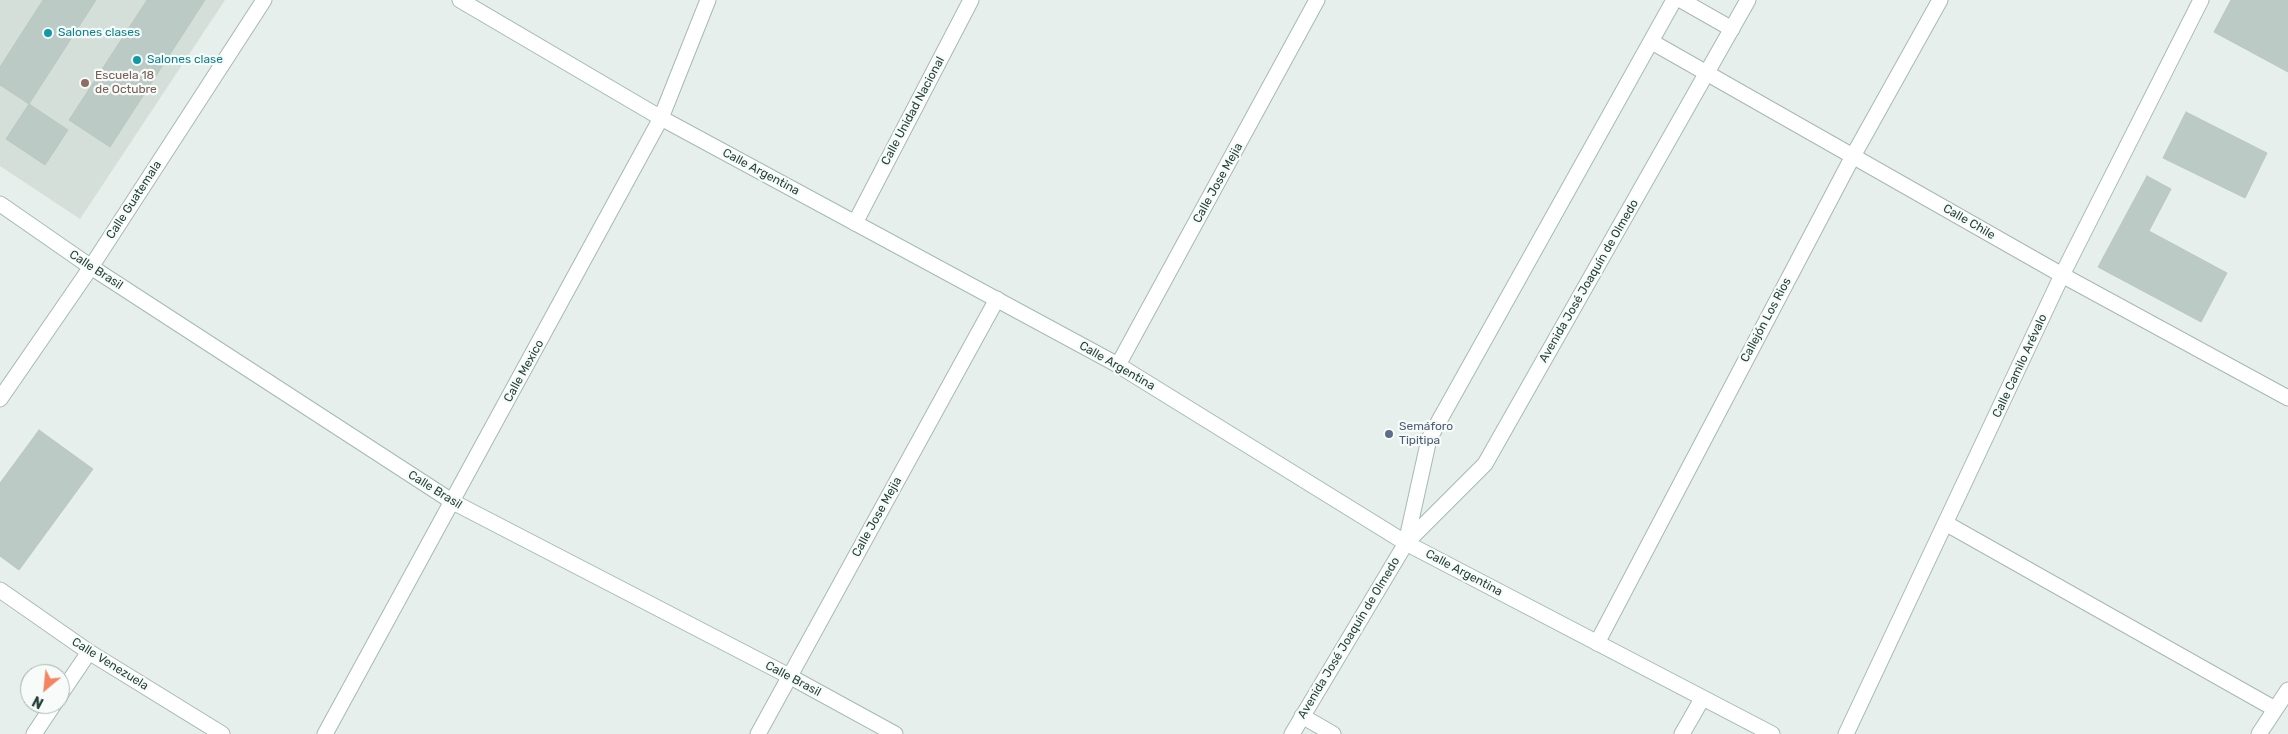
<!DOCTYPE html>
<meta charset="utf-8">
<style>
body{margin:0}
#map{position:relative;width:2288px;height:734px;overflow:hidden;background:#e6efeb;font-family:Rubik,sans-serif}
canvas{display:block}
.north{position:absolute;left:20px;top:664px;width:50px;height:50px;box-sizing:border-box;background:#f7fbf9;border:1px solid #a3b1ad;border-radius:50%;rotate:208deg;font-size:14px;font-weight:700;line-height:20px;text-align:center;color:#24423a}
.north::after{content:'';display:block;margin:auto;width:18px;height:22px;background:#f4845f;clip-path:polygon(50% 0,100% 100%,50% 72%,0 100%)}
</style>
<div id="map">
<canvas width="2288" height="734"></canvas>
<div class="north">N</div>
</div>
<script>
const ctx = document.querySelector('canvas').getContext('2d');
ctx.lineJoin = 'round';
function paint(path, color) {
  ctx.fillStyle = color;
  ctx.fill(path, 'evenodd');
}
function shape(rows) {
  const path = new Path2D();
  for (const r of rows) {
    path.moveTo(r[0], r[1]);
    for (let i = 2; i < r.length; i += 2) path.lineTo(r[i], r[i + 1]);
  }
  return path;
}
function strokePath(path, color, width, dash) {
  ctx.strokeStyle = color;
  ctx.lineWidth = width;
  ctx.lineCap = dash ? 'butt' : 'round';
  ctx.setLineDash(dash || []);
  ctx.stroke(path);
}
function write(font, color, halo, rows, align = 'center') {
  ctx.font = font + ' Rubik,sans-serif';
  ctx.lineWidth = 4.5;
  ctx.setLineDash([]);
  ctx.textBaseline = 'middle';
  ctx.strokeStyle = halo;
  ctx.fillStyle = color;
  for (const [text, x, y, turn = 0] of rows) {
    ctx.save();
    ctx.translate(x, y);
    ctx.rotate((+turn || 0) * Math.PI / 180);
    ctx.textAlign = isNaN(turn) ? turn : align;
    if (halo) ctx.strokeText(text, 0, 0);
    ctx.fillText(text, 0, 0);
    ctx.restore();
  }
}
const built = shape([
 [0,0,225,0,80,219,0,166]
]);
const building = shape([
 [43,0,96,0,29,104,0,85,0,67,43,0],
 [147,0,205,0,110,147,69,120,147,0],
 [2231,0,2288,0,2288,72,2214,32,2231,0],
 [29,104,68,130,45,165,6,139,29,104],
 [2186,112,2267,153,2245,198,2163,158,2186,112],
 [2147,176,2171,189,2149,231,2227,273,2201,322,2098,267,2147,176],
 [39,430,93,469,19,570,0,556,0,483,39,430]
]);
const minor = shape([
 [1681,0,1732,29],
 [1652,42,2062,275,2288,398],
 [855,223,971,0],
 [1118,365,1317,0],
 [0,399,91,267,264,0],
 [1947,524,2275,709],
 [0,590,89,652,222,734],
 [1597,643,1853,156,1940,0],
 [60,695,89,652],
 [1302,716,1333,734],
 [34,734,54,704],
 [325,734,661,118,708,0],
 [758,734,997,299],
 [1682,734,1702,699],
 [1846,734,2062,275,2201,0],
 [2259,734,2288,690]
]);
const secondary = shape([
 [460,0,661,118,1118,365,1406,543,1772,734],
 [0,204,91,267,453,502,789,676,895,734],
 [1406,543,1429,439,1674,0],
 [1292,734,1406,543,1485,464,1748,0]
]);
const markers = [
 [48,33,5,"#0f9aa8"],
 [137,60,5,"#0f9aa8"],
 [85,83,5,"#8d6e63"],
 [1389,434,5,"#5c6f8a"]
];
const cultureNames = [
 ["Salones clases",58,33],
 ["Salones clase",147,60]
];
const educationNames = [
 ["Escuela 18",95,76],
 ["de Octubre",95,90]
];
const streetNames = [
 ["Calle Unidad Nacional",913,111,-62],
 ["Calle Argentina",761,172,28],
 ["Calle Jose Mejia",1218,183,-61],
 ["Calle Guatemala",134,200,-57],
 ["Calle Chile",1969,222,30],
 ["Calle Brasil",96,270,33],
 ["Avenida José Joaquín de Olmedo",1589,281,-60],
 ["Callejón Los Rios",1766,320,-62],
 ["Calle Argentina",1117,366,30],
 ["Calle Camilo Arévalo",2020,366,-65],
 ["Calle Mexico",524,371,-61],
 ["Calle Brasil",435,490,32],
 ["Calle Jose Mejia",877,517,-61],
 ["Calle Argentina",1464,573,28],
 ["Avenida José Joaquín de Olmedo",1349,638,-59],
 ["Calle Venezuela",110,664,32],
 ["Calle Brasil",793,679,28]
];
const serviceNames = [
 ["Semáforo",1399,427],
 ["Tipitipa",1399,441]
];
paint(built, '#d4dfda');
paint(building, '#bbcac4');
strokePath(building, '#b8c9c2', 1);
strokePath(minor, '#a8b8b2', 17);
strokePath(secondary, '#a4bbb3', 17);
strokePath(minor, '#fff', 15);
strokePath(secondary, '#fff', 15);
for (const [x, y, r, color] of markers) {
  const dot = new Path2D();
  dot.arc(x, y, r, 0, 2 * Math.PI);
  ctx.fillStyle = color;
  ctx.fill(dot);
  strokePath(dot, '#f7fbf9', 2);
}
write('12px', '#0d838f', '#f7fbf9', cultureNames, 'left');
write('12px', '#785e54', '#f7fbf9', educationNames, 'left');
write('12px', '#24423a', '#f7fbf9', streetNames);
write('12px', '#4e5e75', '#f7fbf9', serviceNames, 'left');
</script>
